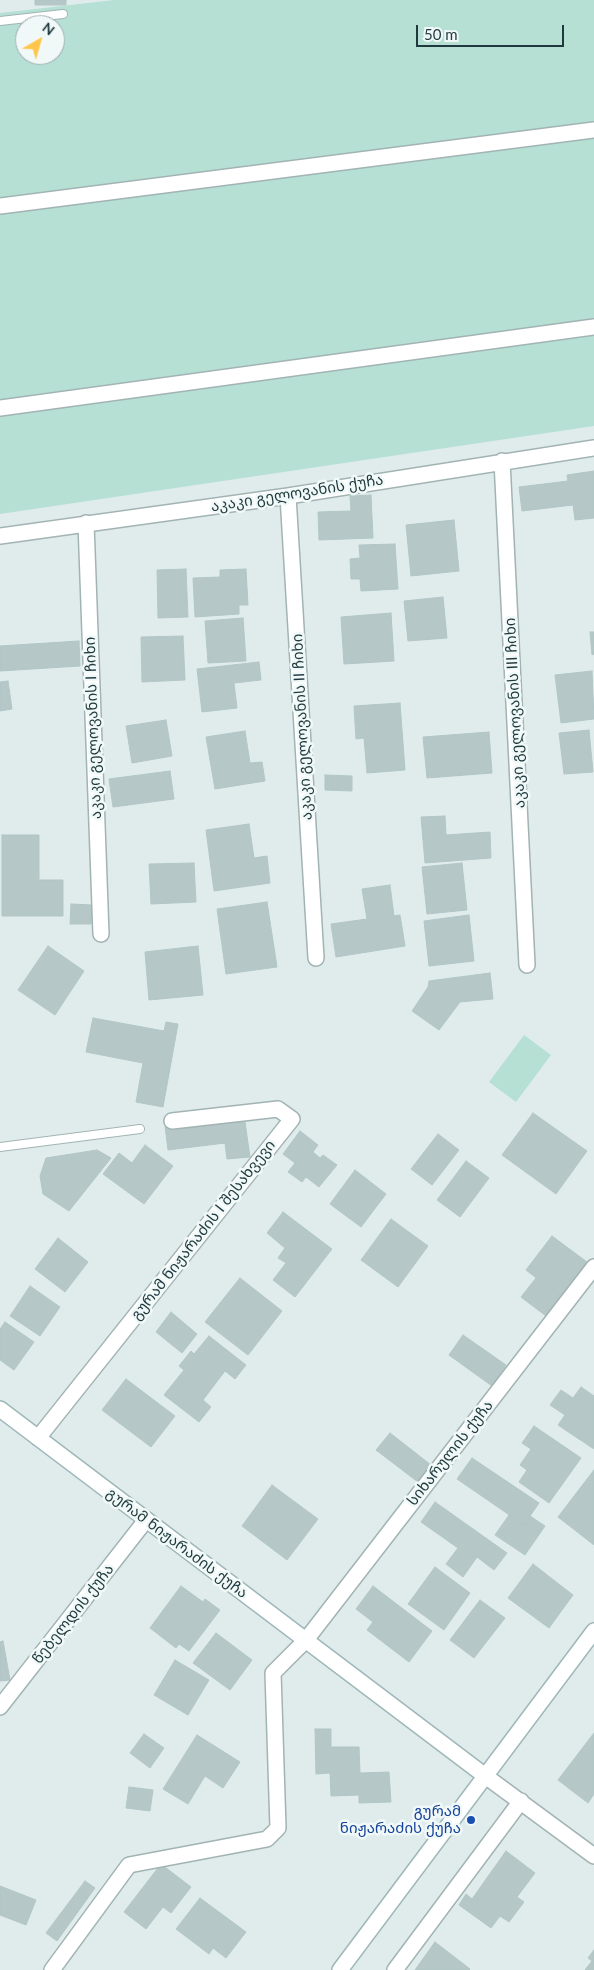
<!DOCTYPE html>
<meta charset="utf-8">
<style>
body{margin:0}
#map{position:relative;width:594px;height:1970px;overflow:hidden;background:#e0ecec;font-family:Lato,sans-serif}
canvas{display:block}
.north{position:absolute;left:15px;top:15px;width:50px;height:50px;box-sizing:border-box;background:#f1f9f8;border:1px solid #9dacae;border-radius:50%;rotate:38deg;font-size:14px;font-weight:700;line-height:20px;text-align:center;color:#1f393e}
.north::after{content:'';display:block;margin:auto;width:18px;height:22px;background:#ffc64b;clip-path:polygon(50% 0,100% 100%,50% 72%,0 100%)}
.scale{position:absolute;left:416px;top:25px;width:148px;height:22px;box-sizing:border-box;border:2px solid #1f393e;border-top:0;padding-left:6px;font-size:15px;line-height:18px;white-space:nowrap;color:#1f393e;-webkit-text-stroke:4px #f1f9f8;paint-order:stroke}
</style>
<div id="map">
<canvas width="594" height="1970"></canvas>
<div class="north">N</div>
<div class="scale">50 m</div>
</div>
<script>
const ctx = document.querySelector('canvas').getContext('2d');
ctx.lineJoin = 'round';
function paint(path, color) {
  ctx.fillStyle = color;
  ctx.fill(path, 'evenodd');
}
function shape(rows) {
  const path = new Path2D();
  for (const r of rows) {
    path.moveTo(r[0], r[1]);
    for (let i = 2; i < r.length; i += 2) path.lineTo(r[i], r[i + 1]);
  }
  return path;
}
function strokePath(path, color, width, dash) {
  ctx.strokeStyle = color;
  ctx.lineWidth = width;
  ctx.lineCap = dash ? 'butt' : 'round';
  ctx.setLineDash(dash || []);
  ctx.stroke(path);
}
function write(font, color, halo, rows, align = 'center') {
  ctx.font = font + ' Lato,"Noto Sans Georgian",sans-serif';
  ctx.lineWidth = 5;
  ctx.setLineDash([]);
  ctx.textBaseline = 'middle';
  ctx.strokeStyle = halo;
  ctx.fillStyle = color;
  for (const [text, x, y, turn = 0] of rows) {
    ctx.save();
    ctx.translate(x, y);
    ctx.rotate((+turn || 0) * Math.PI / 180);
    ctx.textAlign = isNaN(turn) ? turn : align;
    if (halo) ctx.strokeText(text, 0, 0);
    ctx.fillText(text, 0, 0);
    ctx.restore();
  }
}
const green = shape([
 [114,0,594,0,594,426,0,514,0,13],
 [25,25,55,25,55,55,25,55],
 [524,1035,551,1055,516,1102,489,1082]
]);
const building = shape([
 [35,0,66,0,66,5,35,5,35,0],
 [594,471,594,518,575,520,573,505,522,511,519,487,568,481,567,475,594,471],
 [371,495,373,538,319,540,318,512,351,511,350,496,371,495],
 [454,520,459,571,411,576,406,525,454,520],
 [395,544,398,589,361,591,360,579,351,579,350,559,360,558,359,545,395,544],
 [186,569,188,617,158,618,157,570,186,569],
 [246,569,248,605,239,605,239,614,195,617,193,578,220,577,220,570,246,569],
 [443,597,447,638,408,641,404,601,443,597],
 [391,613,394,661,344,664,341,617,391,613],
 [243,618,246,661,208,663,205,621,243,618],
 [590,632,594,632,594,654,592,655,590,632],
 [183,636,185,680,142,682,141,637,183,636],
 [79,641,80,666,0,671,0,646,79,641],
 [259,662,261,680,234,683,237,708,202,712,197,669,259,662],
 [592,671,594,719,561,723,555,675,592,671],
 [8,681,12,709,0,711,0,682,8,681],
 [400,703,405,770,367,773,364,738,356,739,354,706,400,703],
 [166,720,172,756,132,763,126,726,166,720],
 [589,730,593,772,564,774,559,733,589,730],
 [245,731,250,763,262,762,265,781,215,789,206,737,245,731],
 [489,732,492,773,427,778,423,737,489,732],
 [170,771,174,799,113,807,109,779,170,771],
 [325,775,352,776,352,791,325,790,325,775],
 [445,816,446,835,490,832,491,858,425,863,421,817,445,816],
 [249,824,254,858,267,856,270,883,214,891,206,830,249,824],
 [2,835,39,835,39,880,63,880,63,916,2,916,2,835],
 [194,863,196,902,151,904,149,864,194,863],
 [462,863,467,910,427,914,422,867,462,863],
 [390,885,394,916,400,915,405,946,336,957,331,924,367,919,362,889,390,885],
 [267,902,277,967,226,974,217,909,267,902],
 [71,904,92,905,91,924,70,924,71,904],
 [469,915,474,961,429,966,424,921,469,915],
 [48,946,84,971,55,1015,18,990,48,946],
 [198,946,203,995,149,1000,145,952,198,946],
 [490,973,493,999,460,1002,439,1030,412,1011,428,987,429,981,490,973],
 [93,1018,164,1031,166,1022,178,1024,163,1107,136,1102,143,1063,86,1052,93,1018],
 [533,1113,587,1151,556,1194,502,1155,533,1113],
 [244,1115,250,1157,227,1159,225,1143,168,1150,165,1126,244,1115],
 [300,1131,318,1145,313,1152,320,1158,323,1155,337,1165,319,1187,306,1177,302,1182,288,1172,295,1163,283,1154,300,1131],
 [438,1134,459,1150,432,1185,411,1169,438,1134],
 [145,1145,173,1166,144,1204,103,1174,119,1153,132,1163,145,1145],
 [97,1150,111,1158,69,1211,43,1194,40,1176,46,1158,97,1150],
 [466,1161,489,1178,460,1217,437,1200,466,1161],
 [355,1170,386,1194,361,1227,330,1204,355,1170],
 [283,1212,332,1249,295,1297,273,1280,286,1263,278,1258,285,1248,267,1233,283,1212],
 [391,1219,428,1246,398,1287,361,1260,391,1219],
 [552,1236,587,1262,561,1297,526,1270,552,1236],
 [58,1238,88,1262,65,1292,35,1269,58,1238],
 [240,1278,282,1311,248,1355,205,1322,240,1278],
 [536,1278,561,1297,546,1316,521,1297,536,1278],
 [30,1286,60,1307,40,1336,10,1316,30,1286],
 [171,1312,197,1334,182,1353,156,1332,171,1312],
 [5,1322,34,1342,14,1370,0,1360,0,1329,5,1322],
 [463,1335,506,1365,492,1386,449,1355,463,1335],
 [209,1336,246,1365,235,1379,225,1371,203,1400,211,1407,199,1422,164,1395,184,1370,179,1366,191,1351,194,1354,209,1336],
 [126,1379,175,1416,151,1447,102,1410,126,1379],
 [581,1387,594,1396,594,1449,558,1425,565,1415,550,1405,561,1390,573,1398,581,1387],
 [534,1426,581,1458,549,1503,519,1482,527,1470,520,1465,531,1449,522,1443,534,1426],
 [390,1433,431,1465,418,1482,376,1450,390,1433],
 [472,1458,539,1503,524,1525,457,1479,472,1458],
 [594,1470,594,1545,558,1517,594,1470],
 [272,1485,318,1519,287,1560,242,1526,272,1485],
 [435,1502,507,1553,494,1570,477,1557,463,1577,446,1564,458,1548,421,1522,435,1502],
 [509,1515,524,1525,530,1516,545,1526,525,1555,495,1535,509,1515],
 [533,1564,573,1595,549,1628,508,1598,533,1564],
 [435,1567,470,1593,444,1630,408,1604,435,1567],
 [181,1586,203,1602,205,1599,220,1610,189,1651,179,1644,176,1648,150,1628,181,1586],
 [373,1586,432,1631,409,1662,367,1630,373,1622,356,1609,373,1586],
 [480,1600,505,1618,474,1658,450,1640,480,1600],
 [216,1633,252,1660,230,1690,193,1663,216,1633],
 [3,1641,10,1680,0,1681,0,1642,3,1641],
 [175,1660,209,1680,188,1715,154,1695,175,1660],
 [315,1729,331,1729,331,1747,359,1747,360,1773,389,1772,391,1802,359,1803,359,1795,331,1796,330,1773,316,1774,315,1729],
 [594,1733,594,1794,588,1803,558,1780,594,1733],
 [144,1734,164,1748,150,1768,130,1753,144,1734],
 [197,1735,240,1762,223,1788,205,1776,188,1804,163,1789,197,1735],
 [129,1787,153,1790,150,1811,126,1808,129,1787],
 [506,1851,535,1873,517,1897,524,1902,509,1922,500,1916,491,1928,459,1905,466,1894,472,1899,506,1851],
 [161,1864,191,1887,171,1913,163,1907,146,1929,124,1912,161,1864],
 [85,1881,95,1888,57,1941,46,1933,85,1881],
 [0,1886,36,1900,26,1925,0,1915,0,1886],
 [200,1898,246,1932,226,1958,213,1948,209,1954,176,1929,200,1898],
 [435,1942,470,1969,469,1970,415,1970,435,1942],
 [594,1950,594,1970,585,1970,592,1961,588,1958,594,1950]
]);
const lane = shape([
 [0,21,63,14],
 [0,1147,140,1129]
]);
const street = shape([
 [0,206,594,130],
 [0,408,594,327],
 [502,461,527,965],
 [288,496,316,958],
 [86,523,101,934],
 [0,536,288,496,594,448],
 [38,1438,292,1119,278,1109,172,1121],
 [0,1707,146,1520],
 [484,1775,594,1856],
 [52,1970,129,1865,267,1839,278,1828,273,1673,306,1640,594,1267],
 [395,1970,521,1801]
]);
const secondary = shape([
 [0,1409,484,1775],
 [340,1970,594,1631]
]);
const markers = [
 [471,1820,5,"#1a4fb4"]
];
const streetNames = [
 ["აკაკი გელოვანის ქუჩა",297,493,-9],
 ["აკაკი გელოვანის III ჩიხი",515,713,-93],
 ["აკაკი გელოვანის II ჩიხი",302,727,-93],
 ["აკაკი გელოვანის I ჩიხი",93,728,-92],
 ["გურამ ნიჟარაძის I შესახვევი",203,1230,-52],
 ["სიხარულის ქუჩა",450,1453,-52],
 ["გურამ ნიჟარაძის ქუჩა",177,1543,37],
 ["წებელდის ქუჩა",73,1614,-52]
];
const transitNames = [
 ["გურამ",461,1811],
 ["ნიჟარაძის ქუჩა",461,1828]
];
paint(green, '#b6e0d4');
paint(building, '#b5c7c7');
strokePath(building, '#b2c6c7', 1);
strokePath(lane, '#a2b3b4', 10);
strokePath(street, '#a2b3b4', 18);
strokePath(secondary, '#9db7b9', 18);
strokePath(lane, '#fff', 8);
strokePath(street, '#fff', 15);
strokePath(secondary, '#fff', 15);
for (const [x, y, r, color] of markers) {
  const dot = new Path2D();
  dot.arc(x, y, r, 0, 2 * Math.PI);
  ctx.fillStyle = color;
  ctx.fill(dot);
  strokePath(dot, '#f1f9f8', 2);
}
write('15px', '#1f393e', '#f1f9f8', streetNames);
write('15px', '#164399', '#f1f9f8', transitNames, 'right');
</script>
